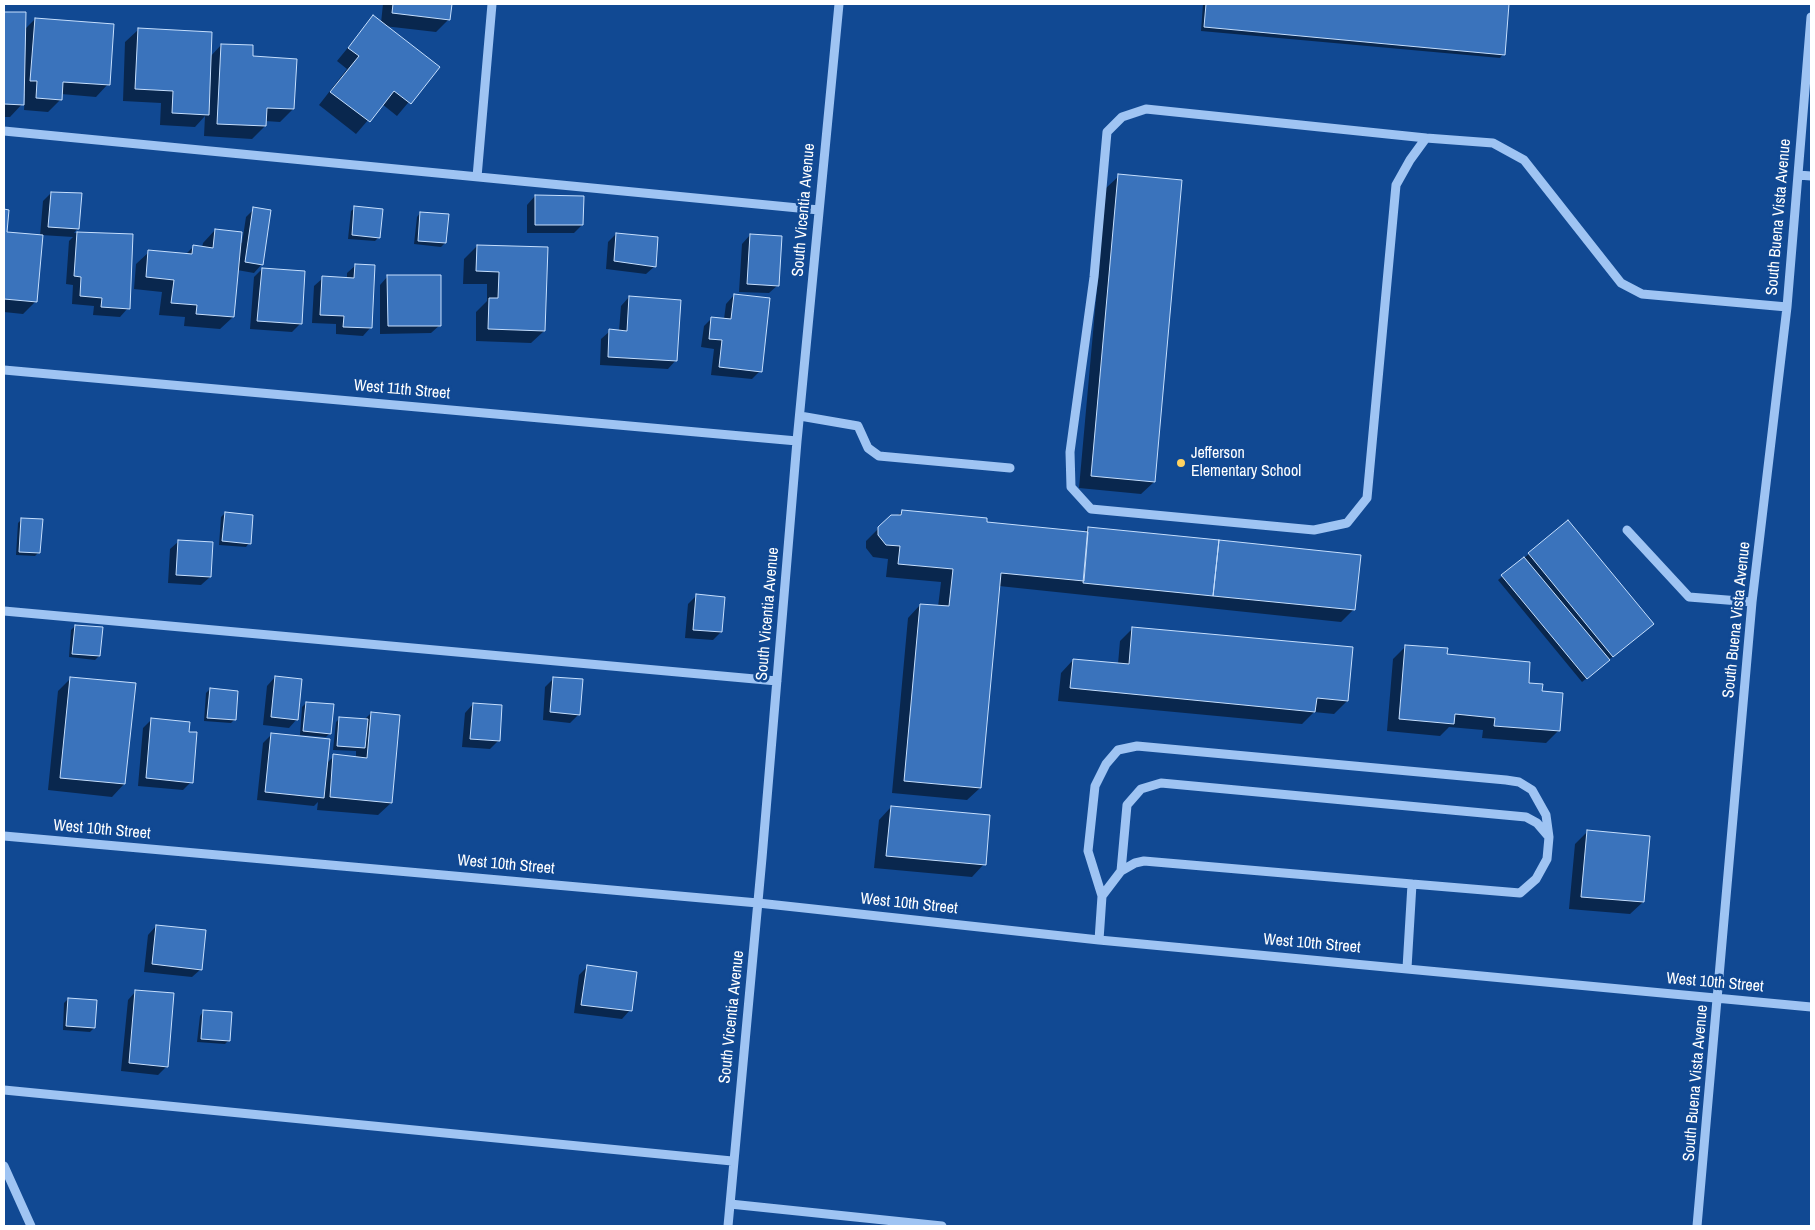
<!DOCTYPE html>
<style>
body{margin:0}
#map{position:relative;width:1815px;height:1230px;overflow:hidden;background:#114993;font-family:"Archivo Narrow",sans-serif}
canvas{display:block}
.frame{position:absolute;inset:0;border:5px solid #fff;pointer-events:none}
</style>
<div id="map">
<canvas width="1815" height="1230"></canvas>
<div class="frame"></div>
</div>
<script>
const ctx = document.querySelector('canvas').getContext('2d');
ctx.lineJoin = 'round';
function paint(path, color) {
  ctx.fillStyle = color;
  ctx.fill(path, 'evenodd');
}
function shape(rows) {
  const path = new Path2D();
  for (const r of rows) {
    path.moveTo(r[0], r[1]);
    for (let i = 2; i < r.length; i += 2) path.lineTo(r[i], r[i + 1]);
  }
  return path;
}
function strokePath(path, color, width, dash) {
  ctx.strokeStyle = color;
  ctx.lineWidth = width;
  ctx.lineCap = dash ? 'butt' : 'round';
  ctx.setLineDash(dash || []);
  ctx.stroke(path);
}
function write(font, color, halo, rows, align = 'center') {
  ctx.font = font + ' "Archivo Narrow",sans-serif';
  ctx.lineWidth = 5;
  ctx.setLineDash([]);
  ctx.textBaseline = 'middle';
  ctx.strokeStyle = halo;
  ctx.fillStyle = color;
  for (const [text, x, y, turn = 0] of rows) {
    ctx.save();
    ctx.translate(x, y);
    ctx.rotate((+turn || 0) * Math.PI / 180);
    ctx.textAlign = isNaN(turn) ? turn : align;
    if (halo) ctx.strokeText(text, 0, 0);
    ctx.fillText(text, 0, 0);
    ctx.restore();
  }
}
const shadow = shape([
 [383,4,450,4,449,19,436,32,384,26,438,67,397,116,382,104,356,134,319,105,347,69,337,61,373,17,381,23],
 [1203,4,1508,4,1503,54,1500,58,1201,31],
 [4,13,25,14,24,30,35,19,108,84,96,97,61,94,61,99,48,112,24,110,25,94,23,93,24,102,10,117,4,117],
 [138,30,210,57,221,45,251,57,293,109,280,122,265,121,265,126,252,139,204,136,205,116,195,127,160,125,161,103,123,101,125,42],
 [1119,176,1154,482,1141,494,1079,488,1106,188],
 [51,193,78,228,74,233,132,236,128,308,120,317,93,315,94,306,72,304,73,285,66,284,69,241,73,237,41,235,36,301,23,314,4,312,4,210,8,211,6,234,40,236,43,201],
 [535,196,582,225,574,233,527,233,527,205],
 [355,208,379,237,375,241,348,239,351,211],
 [254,209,262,264,254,273,237,270,233,317,220,329,184,326,185,317,159,315,162,292,134,289,136,264,149,252,185,255,193,247,202,248,203,243,215,230,242,243,246,217],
 [420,213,445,243,441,247,414,244,417,217],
 [616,234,655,266,646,274,606,269,608,242],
 [750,235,778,285,769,293,739,292,742,244],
 [477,246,547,248,544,331,531,343,476,341,476,312,487,301,487,284,463,284,464,259],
 [356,265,371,327,363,336,336,334,336,324,312,323,314,286,323,278,347,279,347,273],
 [262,269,300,324,292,332,250,329,254,277],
 [388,276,440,325,431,333,380,334,380,285],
 [734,295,760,371,752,379,711,375,714,349,701,347,704,326,712,318,724,319,726,304],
 [629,297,676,360,668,369,600,365,601,339,610,331,619,331,621,306],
 [902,512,985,523,1084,532,1088,528,1354,609,1341,622,999,586,980,788,967,800,892,793,908,618,920,605,938,607,941,582,886,577,888,559,873,557,866,548,866,541,879,528],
 [225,513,249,543,246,547,219,545,221,517],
 [22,519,39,552,35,556,16,555,18,523],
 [1568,521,1652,624,1582,682,1498,580],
 [179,541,210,577,201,585,168,583,170,549],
 [696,596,721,632,713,640,685,638,688,604],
 [75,626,99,656,95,660,69,657,71,630],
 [1133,628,1352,649,1347,701,1334,714,1314,712,1302,724,1058,701,1061,673,1073,660,1118,664,1120,641],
 [1406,646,1446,655,1527,684,1541,692,1559,730,1546,743,1482,738,1483,730,1449,727,1440,736,1387,731,1393,659],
 [275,677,297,719,289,728,263,725,267,686],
 [71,678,124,784,112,797,48,790,58,691],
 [554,678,579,714,570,723,543,720,545,687],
 [210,689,235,719,231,723,204,721,206,693],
 [306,703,330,733,326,737,300,735,302,707],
 [473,704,498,741,490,749,462,747,465,713],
 [371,713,391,803,378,815,317,810,318,802,314,806,257,800,263,743,271,735,327,763,334,756,356,758,356,751,333,750,336,722,340,718,364,720],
 [152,719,191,782,183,790,138,786,143,728],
 [891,807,984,864,972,877,874,868,879,820],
 [1588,831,1643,902,1630,914,1569,909,1575,844],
 [156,926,201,969,192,977,144,972,148,935],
 [587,967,630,1010,622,1019,574,1013,579,975],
 [136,991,167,1066,158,1075,121,1071,128,1000],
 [68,999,94,1028,90,1032,63,1030,64,1003],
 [203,1012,229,1040,225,1044,197,1042,200,1016]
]);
const building = shape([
 [393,4,452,4,450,20,392,13,393,4],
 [1206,4,1509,4,1505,55,1204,27,1206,4],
 [4,12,26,12,24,105,4,104,4,12],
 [373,15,440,67,411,104,394,91,370,122,330,92,359,56,348,48,373,15],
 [35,18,114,24,110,85,63,82,62,100,36,98,37,81,30,81,35,18],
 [138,28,212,32,209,115,172,113,173,91,135,89,138,28],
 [221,44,253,45,253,56,297,59,294,109,267,108,266,126,217,124,221,44],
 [1118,174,1182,180,1155,482,1091,476,1118,174],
 [51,192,82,193,79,229,48,227,51,192],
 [535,195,584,196,583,225,535,225,535,195],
 [354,206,383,209,380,238,352,235,354,206],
 [253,207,271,210,263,265,245,262,253,207],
 [4,209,9,210,7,232,43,235,37,302,4,299,4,209],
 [420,212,449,214,446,243,418,241,420,212],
 [215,229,242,232,234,317,196,314,197,305,171,303,174,280,146,277,148,250,192,254,193,245,213,248,215,229],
 [77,232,133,234,130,309,101,307,102,298,80,296,81,277,74,276,77,232],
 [616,233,658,237,656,267,614,261,616,233],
 [750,234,782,236,779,286,747,284,750,234],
 [477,245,548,247,545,331,488,329,489,298,498,298,499,272,476,271,477,245],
 [355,264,375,265,372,328,343,327,344,316,320,315,322,276,354,278,355,264],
 [262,268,305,271,302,324,257,321,262,268],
 [387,275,441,275,441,326,388,326,387,275],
 [734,294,770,298,762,372,719,367,722,340,709,339,711,317,731,319,734,294],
 [629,296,681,300,677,361,608,357,609,329,627,331,629,296],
 [902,510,987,518,987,522,1088,532,1084,581,1001,573,981,788,904,781,920,604,949,606,953,569,898,564,900,546,886,545,878,535,878,527,891,515,901,515,902,510],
 [225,512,253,515,251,544,222,541,225,512],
 [21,518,43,519,40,553,19,552,21,518],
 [1568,520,1654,624,1613,657,1528,553,1568,520],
 [1088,527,1219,540,1213,596,1083,583,1088,527],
 [178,540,213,542,211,577,176,575,178,540],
 [1219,540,1361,555,1355,610,1213,596,1219,540],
 [1524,557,1610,660,1587,679,1501,575,1524,557],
 [696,594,725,597,722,632,693,630,696,594],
 [75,625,103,627,100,656,72,654,75,625],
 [1132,627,1353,647,1348,701,1317,698,1315,712,1070,688,1073,659,1129,664,1132,627],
 [1405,645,1448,648,1447,654,1530,662,1529,683,1543,684,1542,691,1563,693,1560,731,1494,726,1495,718,1455,714,1454,724,1399,719,1405,645],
 [275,676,302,679,298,720,271,717,275,676],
 [70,677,136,683,125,784,60,778,70,677],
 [553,677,583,679,580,715,550,712,553,677],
 [210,688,238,691,236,720,207,718,210,688],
 [306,702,334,704,331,734,303,731,306,702],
 [473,703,502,705,500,741,470,739,473,703],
 [371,712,400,715,392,803,330,797,333,754,367,758,371,712],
 [339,717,368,719,365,748,337,746,339,717],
 [151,718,190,722,189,732,197,732,193,783,146,778,151,718],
 [271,733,330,739,324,798,265,792,271,733],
 [891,806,990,815,986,865,886,856,891,806],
 [1587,830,1650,836,1644,902,1581,897,1587,830],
 [156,925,206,930,202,970,152,964,156,925],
 [587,965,637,972,632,1011,581,1005,587,965],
 [135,990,174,993,168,1067,129,1063,135,990],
 [68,998,97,1000,95,1028,66,1026,68,998],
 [203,1010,232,1012,230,1041,201,1039,203,1010]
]);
const minor = shape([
 [4,131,819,210],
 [1426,138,1146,109,1122,117,1107,132,1094,277,1070,452,1071,487,1091,509,1314,530,1347,523,1367,498,1396,185,1410,160,1426,138,1493,143,1524,160,1621,283,1642,294,1787,307],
 [1798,175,1811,176],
 [477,177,492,4],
 [4,370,797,441],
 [800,416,858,426,868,448,879,456,1010,468],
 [1627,530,1689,597,1752,602],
 [4,611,777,681],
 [4,836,758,903,1099,940,1811,1007],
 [1121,871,1127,805,1141,789,1161,783,1526,817,1537,823,1549,837],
 [1102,896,1121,871,1135,863,1144,861,1412,884],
 [1099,940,1102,896,1088,851,1095,786,1106,764,1118,750,1137,746,1506,780,1519,782,1532,790,1546,815,1549,837,1547,859,1536,879,1520,893,1412,884,1407,968],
 [4,1090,732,1161],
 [4,1166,31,1226],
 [730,1204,942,1226],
 [728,1226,762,858,797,441,839,4],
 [1697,1226,1752,602,1787,307,1811,17]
]);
const markers = [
 [1181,463,5,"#ffd260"]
];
const streetNames = [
 ["South Vicentia Avenue",804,210,-85],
 ["South Buena Vista Avenue",1779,217,-85],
 ["West 11th Street",402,390,5],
 ["South Vicentia Avenue",768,614,-85],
 ["South Buena Vista Avenue",1737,620,-84],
 ["West 10th Street",102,830,5],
 ["West 10th Street",506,865,5],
 ["West 10th Street",909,904,6],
 ["West 10th Street",1312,944,5],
 ["West 10th Street",1715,983,5],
 ["South Vicentia Avenue",732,1017,-84],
 ["South Buena Vista Avenue",1696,1083,-85]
];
const poiNames = [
 ["Jefferson",1191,454],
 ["Elementary School",1191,472]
];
paint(shadow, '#0007');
paint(building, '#3a73bc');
strokePath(building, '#c6dffd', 1);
strokePath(minor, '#9fc4f3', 9);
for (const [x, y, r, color] of markers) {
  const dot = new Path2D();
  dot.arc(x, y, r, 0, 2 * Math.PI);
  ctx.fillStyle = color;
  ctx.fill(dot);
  strokePath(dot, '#114993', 2);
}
write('16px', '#fff', '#114993', streetNames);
write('16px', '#fff', '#114993', poiNames, 'left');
</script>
